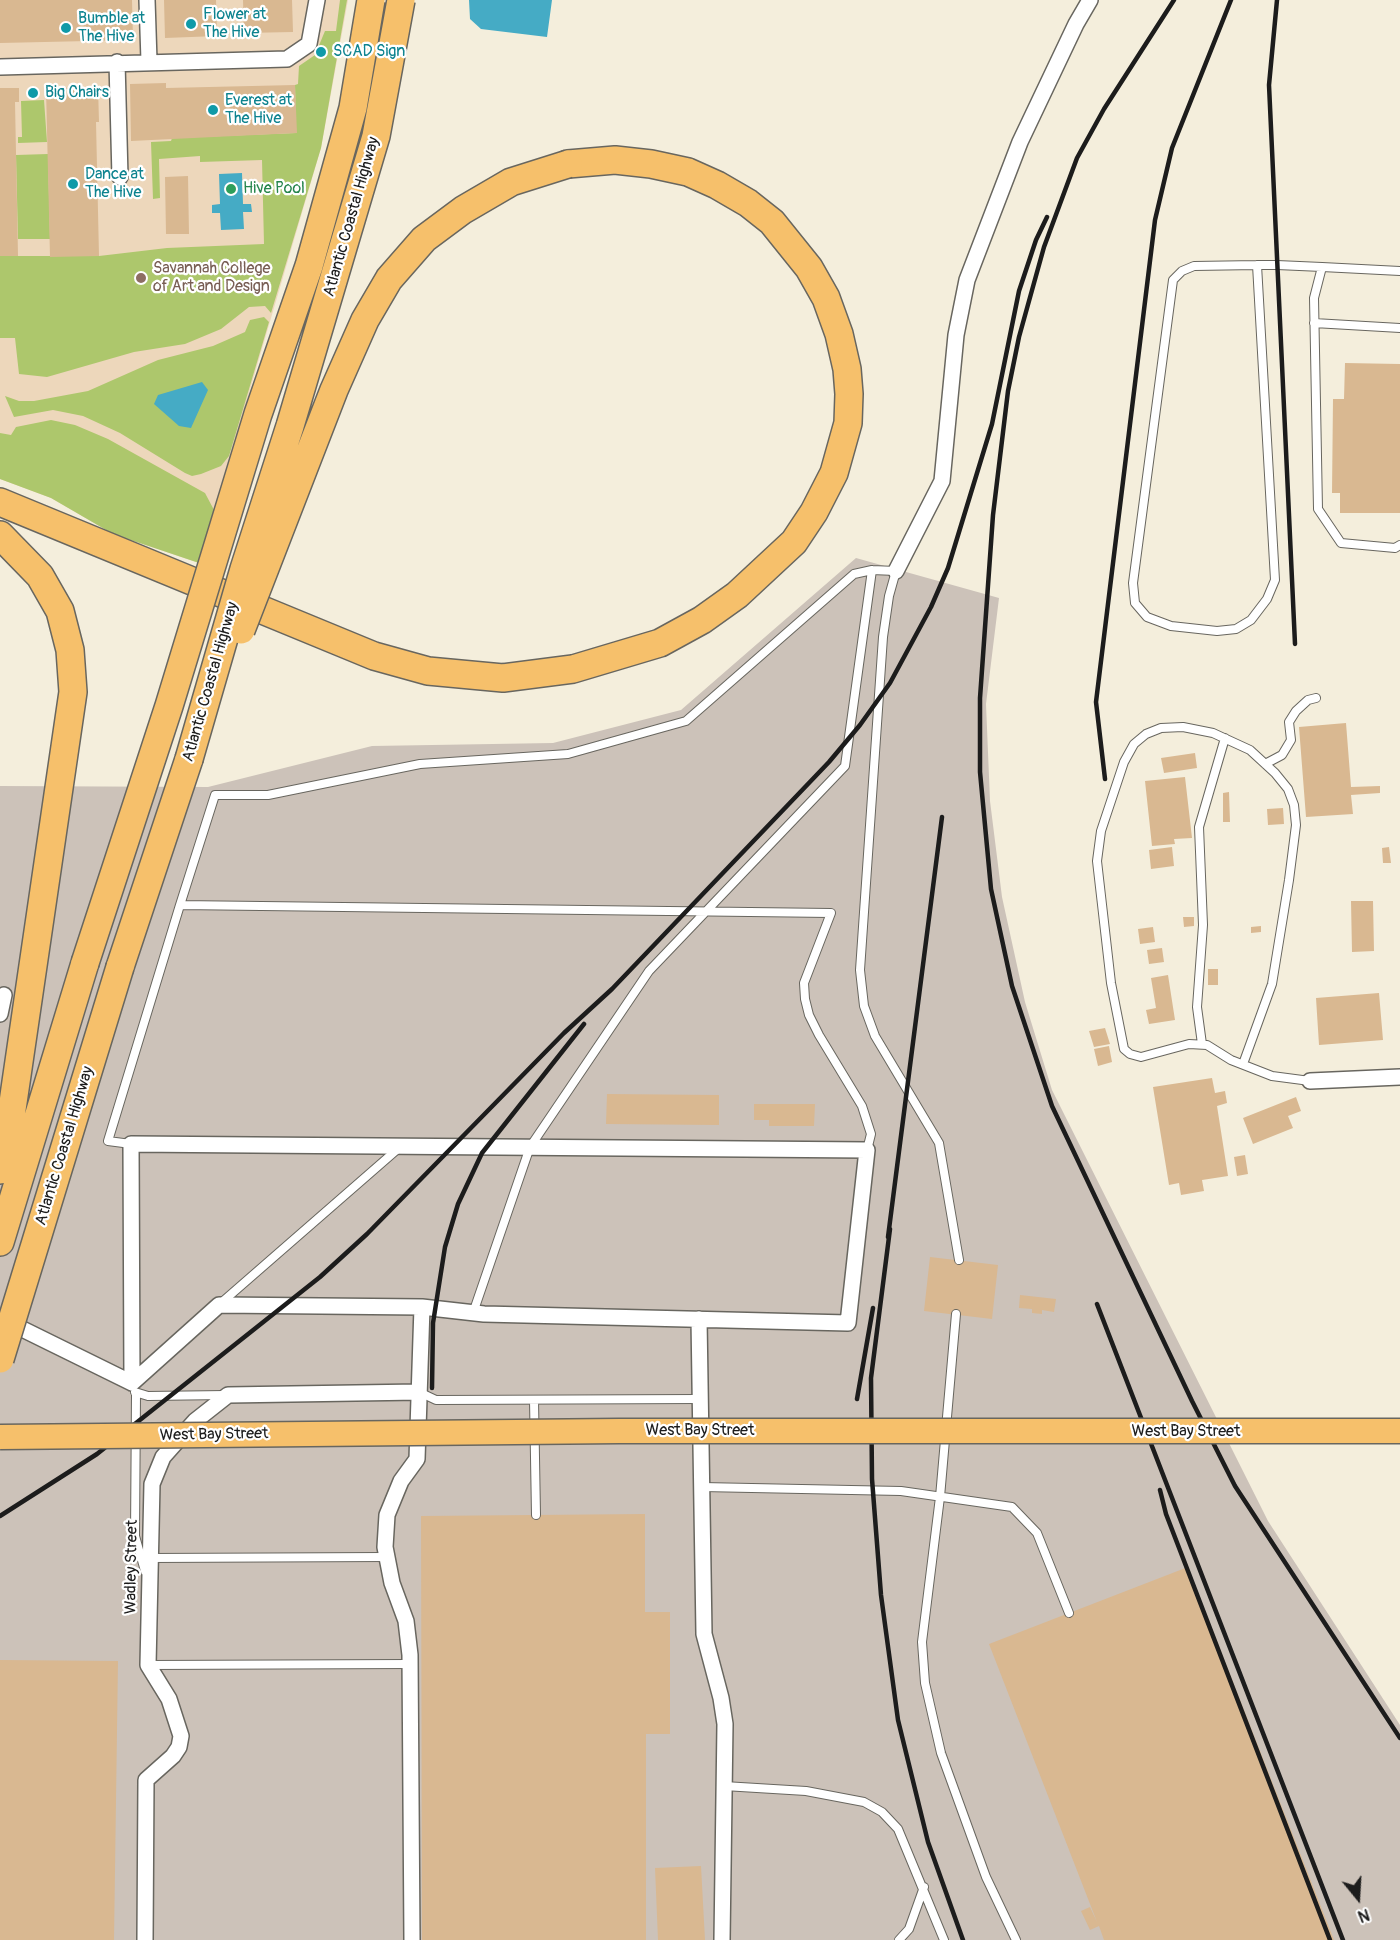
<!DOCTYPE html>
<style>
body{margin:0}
#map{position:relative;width:1400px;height:1940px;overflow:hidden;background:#f4eedc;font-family:Pangolin,sans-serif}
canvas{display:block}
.north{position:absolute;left:1328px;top:1868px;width:60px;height:60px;-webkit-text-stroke:4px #fff;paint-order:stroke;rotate:162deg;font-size:16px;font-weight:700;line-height:24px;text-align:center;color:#1c1c1c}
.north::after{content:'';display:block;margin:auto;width:21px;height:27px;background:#1c1c1c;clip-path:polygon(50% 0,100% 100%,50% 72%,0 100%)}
</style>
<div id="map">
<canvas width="1400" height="1940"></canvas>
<div class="north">N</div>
</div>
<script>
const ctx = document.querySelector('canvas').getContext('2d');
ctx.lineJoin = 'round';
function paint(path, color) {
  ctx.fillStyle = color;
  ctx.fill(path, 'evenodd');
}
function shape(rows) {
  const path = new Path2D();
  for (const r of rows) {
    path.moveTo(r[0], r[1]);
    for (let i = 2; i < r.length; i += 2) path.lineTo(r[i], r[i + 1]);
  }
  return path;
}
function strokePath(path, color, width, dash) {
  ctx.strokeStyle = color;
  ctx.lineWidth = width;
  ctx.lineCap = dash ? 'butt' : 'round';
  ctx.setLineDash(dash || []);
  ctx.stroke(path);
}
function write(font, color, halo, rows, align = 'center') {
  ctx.font = font + ' Pangolin,sans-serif';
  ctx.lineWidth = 4.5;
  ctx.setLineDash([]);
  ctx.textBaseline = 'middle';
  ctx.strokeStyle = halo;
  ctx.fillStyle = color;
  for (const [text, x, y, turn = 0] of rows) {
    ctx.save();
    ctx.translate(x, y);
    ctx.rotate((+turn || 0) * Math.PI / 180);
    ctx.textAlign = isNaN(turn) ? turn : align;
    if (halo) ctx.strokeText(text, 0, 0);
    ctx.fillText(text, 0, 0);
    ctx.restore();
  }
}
const built = shape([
 [0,0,348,0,321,148,199,563,113,534,51,498,0,479]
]);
const industrial = shape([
 [856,558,999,598,986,704,990,801,1002,897,1025,1002,1052,1090,1268,1521,1400,1725,1400,1940,0,1940,0,786,208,787,372,746,553,743,681,710]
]);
const green = shape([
 [340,0,347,0,321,148,271,313,265,306,249,307,221,329,185,344,134,352,47,377,19,374,15,338,0,338,0,256,99,256,167,248,264,244,262,160,200,162,200,156,159,159,160,198,153,199,151,142,171,141,172,138,296,133,295,85,298,84,299,66,315,55,325,31,336,31],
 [44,100,47,142,18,143,18,137,22,137,21,101],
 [48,154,50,239,18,239,16,155],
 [264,317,269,322,229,456,221,466,201,474,192,476,185,473,120,433,83,416,53,410,14,417,5,396,19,401,34,401,88,391,158,360,213,346,245,332,250,320],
 [51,420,75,425,108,439,205,493,214,510,199,563,113,534,51,498,0,479,0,433,11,435,16,427]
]);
const water = shape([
 [469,0,552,0,547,37,481,29,470,19],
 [242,173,243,204,251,204,252,212,243,212,244,229,221,230,220,213,212,213,212,205,220,204,219,174],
 [202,382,208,390,191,428,179,426,154,404,158,395]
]);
const building = shape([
 [0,0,132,0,133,40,0,43],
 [164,0,216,0,217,36,165,38],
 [243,0,292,0,293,32,244,33],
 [166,83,166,88,295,85,297,133,131,141,130,84],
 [98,87,99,122,96,122,99,256,50,257,46,88],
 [0,88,19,88,19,102,15,102,18,256,0,256],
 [188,176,189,234,166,234,165,177],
 [1345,363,1400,364,1400,513,1340,513,1340,493,1332,493,1333,399,1344,399],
 [1346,723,1351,787,1380,786,1380,793,1351,795,1353,814,1306,817,1299,727],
 [1195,753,1197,768,1164,773,1161,758],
 [1185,777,1192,838,1174,839,1175,844,1152,846,1145,781],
 [1229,792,1230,822,1223,822,1223,793],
 [1283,808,1284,824,1268,825,1267,809],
 [1172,847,1174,866,1151,869,1149,850],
 [1389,847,1391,863,1383,863,1382,848],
 [1351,901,1373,901,1374,951,1352,952],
 [1183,917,1194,917,1194,926,1184,927],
 [1261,926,1261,932,1251,933,1251,927],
 [1153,927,1155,942,1140,944,1138,929],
 [1162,948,1164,962,1149,964,1147,950],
 [1208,969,1218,969,1218,985,1208,985],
 [1168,975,1175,1020,1149,1024,1146,1010,1156,1008,1151,978],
 [1379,993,1383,1040,1319,1045,1316,998],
 [1105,1028,1110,1044,1094,1047,1089,1031],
 [1109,1046,1112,1062,1098,1066,1094,1049],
 [1212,1078,1215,1093,1225,1091,1227,1103,1217,1106,1228,1176,1202,1180,1204,1191,1181,1195,1179,1183,1169,1185,1153,1087],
 [607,1094,719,1095,719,1125,606,1124],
 [1296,1097,1301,1111,1288,1116,1293,1128,1253,1144,1243,1118],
 [754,1104,815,1104,814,1126,769,1126,769,1120,754,1120],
 [1245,1155,1248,1174,1237,1176,1234,1157],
 [930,1257,998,1265,992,1319,924,1311],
 [1020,1295,1056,1299,1054,1312,1042,1310,1042,1314,1032,1313,1032,1309,1019,1308],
 [645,1514,645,1612,670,1612,670,1734,646,1734,646,1940,422,1940,421,1516],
 [1188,1567,1334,1940,1104,1940,1099,1926,1090,1930,1081,1911,1090,1907,1097,1922,989,1644],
 [0,1660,118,1661,114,1940,0,1940],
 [701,1866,705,1940,658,1940,655,1868]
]);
const lane = shape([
 [1257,265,1275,580,1267,599,1251,620,1236,629,1217,631,1171,626,1147,617,1135,603,1133,583,1173,280,1182,271,1194,266,1257,265,1277,265,1322,267],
 [1400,271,1322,267,1314,298,1318,509,1341,543,1395,548,1400,545],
 [1314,323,1400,328],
 [1265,764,1282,755,1291,740,1289,722,1296,711,1308,700,1316,698],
 [180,905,215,795,268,795,420,764,568,754,686,721,854,574,872,570,896,571,889,596,883,637,860,970,864,1006,875,1036,939,1143,959,1260],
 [1202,1044,1197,1007,1203,925,1199,827,1225,738],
 [1243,1064,1272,984,1289,880,1296,825,1294,805,1288,789,1275,773,1250,750,1213,733,1183,727,1161,728,1146,734,1134,744,1124,762,1101,831,1097,861,1111,983,1124,1049,1130,1054,1141,1057,1189,1044,1207,1045,1231,1060,1272,1076,1310,1081],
 [131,1144,108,1141,180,905,831,913,804,983,805,999,809,1015,819,1035,862,1106,871,1134,867,1150],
 [221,1303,400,1147],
 [473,1313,530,1147,649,971,845,766,872,570],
 [956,1314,940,1497,922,1642,925,1683,941,1753,986,1877,1016,1940],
 [135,1392,148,1396,226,1395],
 [419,1392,436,1400,700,1399],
 [136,1394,135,1536,145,1571],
 [534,1400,536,1515],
 [702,1487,901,1491,1012,1507,1037,1533,1069,1613],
 [150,1558,387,1557],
 [148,1665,410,1664],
 [724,1786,806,1791,864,1802,882,1812,898,1829,944,1940],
 [899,1940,909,1929,924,1887]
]);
const street = shape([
 [147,0,149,61],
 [117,62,120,177],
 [0,67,287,59,309,44,317,0],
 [896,571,942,481,956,335,967,280,1020,142,1076,24,1090,0],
 [0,1014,4,995],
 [1310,1081,1400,1077],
 [699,1319,704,1634,721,1698,725,1724,722,1940],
 [6,1321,132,1383,219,1305,422,1307,417,1459,401,1481,387,1515,385,1547,392,1583,406,1621,410,1655,412,1940],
 [132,1383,131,1144,867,1150,848,1323,484,1314,422,1307],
 [145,1940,146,1780,173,1756,179,1747,181,1736,169,1699,148,1665,152,1484,163,1457,195,1421,228,1395,419,1392]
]);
const highway = shape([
 [0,502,374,656,428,671,503,678,573,669,660,643,702,620,737,595,794,542,814,512,834,473,848,423,849,394,847,369,839,334,826,298,809,268,772,222,748,203,717,185,688,172,651,164,615,160,568,164],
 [0,535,40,576,60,611,70,650,73,692,10,1123,0,1170],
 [120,967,189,759],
 [0,1242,85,963]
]);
const rail = shape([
 [1174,0,1104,109,1077,158,1044,247,1019,337,1008,391,993,515,980,698,980,772,991,889,1012,986,1052,1106,1192,1401,1235,1486,1400,1738],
 [1277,0,1269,85,1295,644],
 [1105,779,1096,702,1155,220,1172,148,1231,0],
 [890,1229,871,1378,872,1479,881,1595,898,1720,928,1842,963,1940],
 [888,1237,942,817],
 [1097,1304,1343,1940],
 [432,1388,433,1323,445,1247,458,1204,482,1153,584,1024],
 [857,1399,873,1308],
 [1160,1490,1166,1514,1330,1940],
 [0,1516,97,1454,320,1277,367,1234,564,1033,612,989,829,762,860,725,890,683,931,607,948,568,992,424,1019,291,1036,240,1047,217]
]);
const primaryBridge = shape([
 [0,1437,619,1431,1400,1431]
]);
const highwayBridge = shape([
 [241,630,334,390,365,320,389,279,424,239,463,210,511,182,568,164],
 [189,759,244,569,290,426,376,136,401,0],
 [85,963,169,706,258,414,309,266,353,108,371,0],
 [0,1359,120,967]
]);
const markers = [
 [191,24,6,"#0f9aa8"],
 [66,28,6,"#0f9aa8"],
 [321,52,6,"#0f9aa8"],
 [33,93,6,"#0f9aa8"],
 [213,110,6,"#0f9aa8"],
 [73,184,6,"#0f9aa8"],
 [231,189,6,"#2e9e5b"],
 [141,278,6,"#8d6e63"]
];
const cultureNames = [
 ["Flower at",203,15],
 ["The Hive",203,33],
 ["Bumble at",78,19],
 ["The Hive",78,37],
 ["SCAD Sign",333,52],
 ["Big Chairs",45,93],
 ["Everest at",225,101],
 ["The Hive",225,119],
 ["Dance at",85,175],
 ["The Hive",85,193]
];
const leisureNames = [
 ["Hive Pool",243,189]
];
const streetNames = [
 ["Atlantic Coastal Highway",352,217,-74],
 ["Atlantic Coastal Highway",211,682,-74],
 ["Atlantic Coastal Highway",65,1146,-73],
 ["West Bay Street",700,1431],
 ["West Bay Street",1186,1432],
 ["West Bay Street",214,1435,-1],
 ["Wadley Street",132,1567,-89]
];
const educationNames = [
 ["Savannah College",153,269],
 ["of Art and Design",153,287]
];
paint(built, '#edd7bb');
paint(industrial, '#ccc2b9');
paint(green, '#adc76c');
paint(water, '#45abc5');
paint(building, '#d9b891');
strokePath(lane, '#68665f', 10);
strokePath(street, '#68665f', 18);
strokePath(highway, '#68665f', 30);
strokePath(lane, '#fff', 8);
strokePath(street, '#fff', 15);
strokePath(highway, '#f6c06b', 27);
strokePath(rail, '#1c1c1c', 4.5);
strokePath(primaryBridge, '#68665f', 27, []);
strokePath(highwayBridge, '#68665f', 30, []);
strokePath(primaryBridge, '#f6c06b', 24);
strokePath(highwayBridge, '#f6c06b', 27);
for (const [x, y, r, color] of markers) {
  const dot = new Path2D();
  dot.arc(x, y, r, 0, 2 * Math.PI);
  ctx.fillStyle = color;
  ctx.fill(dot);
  strokePath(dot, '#fff', 2);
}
write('16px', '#0d838f', '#fff', cultureNames, 'left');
write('16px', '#27864d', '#fff', leisureNames, 'left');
write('16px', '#1c1c1c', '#fff', streetNames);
write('16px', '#785e54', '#fff', educationNames, 'left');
</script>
